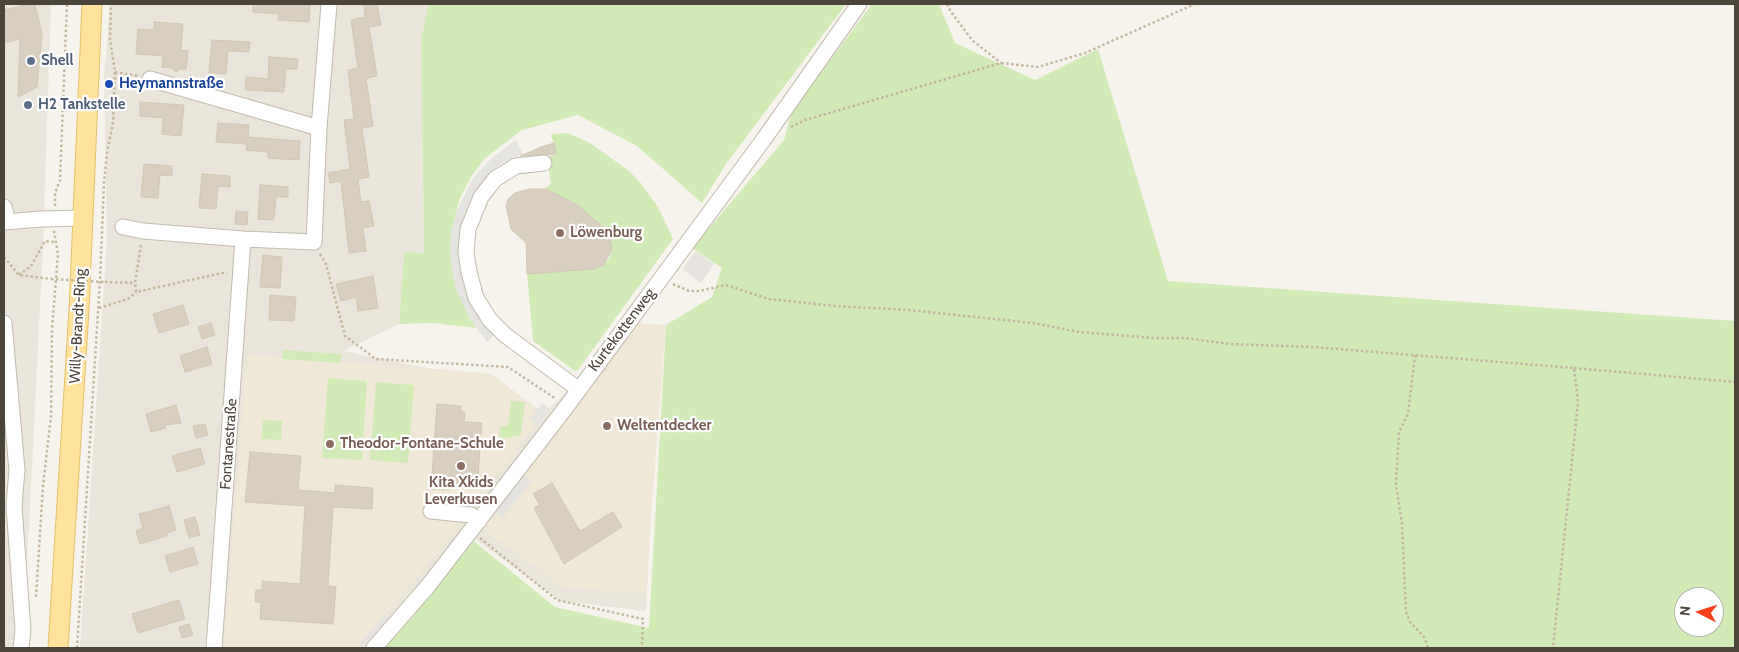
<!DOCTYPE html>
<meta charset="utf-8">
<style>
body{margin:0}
#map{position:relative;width:1739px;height:652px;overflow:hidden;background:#f6f3ec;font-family:Cabin,sans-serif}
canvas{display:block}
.frame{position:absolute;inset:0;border:5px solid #4b4439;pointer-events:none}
.north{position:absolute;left:1674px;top:587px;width:50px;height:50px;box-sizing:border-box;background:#fff;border:1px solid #b7b4b0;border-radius:50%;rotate:275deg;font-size:14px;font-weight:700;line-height:20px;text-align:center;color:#4b4439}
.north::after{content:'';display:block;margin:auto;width:18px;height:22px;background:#fc3f1d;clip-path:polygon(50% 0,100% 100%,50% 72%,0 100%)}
</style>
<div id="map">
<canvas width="1739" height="652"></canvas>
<div class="frame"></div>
<div class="north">N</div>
</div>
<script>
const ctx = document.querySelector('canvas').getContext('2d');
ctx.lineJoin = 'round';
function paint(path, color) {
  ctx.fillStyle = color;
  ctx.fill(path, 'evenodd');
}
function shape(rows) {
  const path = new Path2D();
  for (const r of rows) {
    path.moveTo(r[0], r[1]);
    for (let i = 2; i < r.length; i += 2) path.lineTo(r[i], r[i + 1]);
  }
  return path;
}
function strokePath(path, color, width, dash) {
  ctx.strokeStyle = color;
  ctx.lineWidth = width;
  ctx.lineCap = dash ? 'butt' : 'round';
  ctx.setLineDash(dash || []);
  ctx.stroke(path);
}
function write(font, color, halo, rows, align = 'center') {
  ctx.font = font + ' Cabin,sans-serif';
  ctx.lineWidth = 4.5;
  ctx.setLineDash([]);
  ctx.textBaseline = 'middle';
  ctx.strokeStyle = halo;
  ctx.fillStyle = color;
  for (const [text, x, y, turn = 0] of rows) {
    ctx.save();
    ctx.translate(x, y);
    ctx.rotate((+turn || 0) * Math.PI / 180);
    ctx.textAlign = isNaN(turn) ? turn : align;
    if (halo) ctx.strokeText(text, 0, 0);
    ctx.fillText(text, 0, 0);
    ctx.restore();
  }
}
const residential = shape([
 [4,4,51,4,43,245,23,648,4,648],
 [110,4,429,4,421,39,424,254,404,252,399,324,343,351,427,368,491,374,543,413,635,334,660,342,646,611,561,601,468,534,378,648,80,648,107,239,104,76]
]);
const industrial = shape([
 [696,251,714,264,701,283,682,269]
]);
const education = shape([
 [633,323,666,325,645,594,563,587,482,528],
 [247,355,491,374,543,414,461,525,357,648,224,648]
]);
const green = shape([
 [429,4,846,4,726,164,702,203,637,146,578,115,522,130,484,159,471,177,460,198,451,233,452,267,455,287,476,328,433,323,399,324,404,252,424,253,421,38],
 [872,4,939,4,955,43,1035,80,1098,49,1168,281,1735,321,1735,648,384,648,470,538,555,607,649,628,666,325,712,297,722,268,692,248,784,140,792,111],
 [1684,597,1714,597,1714,627,1684,627],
 [568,133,590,143,629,171,640,182,658,207,673,239,578,370,575,371,533,341,527,274,594,269,604,265,609,259,612,249,603,227,577,205,545,189,551,184,547,157,556,154,551,134],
 [283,350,341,354,341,363,282,359],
 [328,378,367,381,362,460,322,458],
 [376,382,414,385,408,463,370,460],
 [511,401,525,402,521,435,502,439,499,434,500,426,508,426],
 [263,420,282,421,281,440,261,439]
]);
const parking = shape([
 [516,140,523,154,500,164,490,174,463,231,495,335,487,342,470,319,455,287,450,255,451,233,458,208,473,178,493,157],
 [542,403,550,409,538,425,530,419],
 [524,474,532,480,503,518,496,512],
 [454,497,476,498,475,508,453,507],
 [385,615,391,621,368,648,356,648]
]);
const building = shape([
 [29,4,35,4,42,34,37,87,18,97,20,39,4,43,4,10,29,4],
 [253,4,310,4,309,22,278,20,279,14,253,12,253,4],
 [364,4,377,4,381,25,369,27,377,76,366,78,373,126,362,128,369,177,358,179,361,202,369,201,374,226,363,228,366,251,349,253,341,181,330,183,328,173,350,169,344,120,354,119,348,70,358,68,351,20,365,17,364,4],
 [154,22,183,24,181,50,188,51,186,69,180,69,176,72,172,68,162,67,163,56,136,54,138,29,154,30,154,22],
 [212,40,250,42,249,52,228,51,226,74,209,73,212,40],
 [269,57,298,59,297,69,286,69,284,92,245,90,246,77,268,79,269,57],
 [140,102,184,105,181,136,162,134,163,118,140,116,140,102],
 [218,123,249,125,248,137,300,141,299,160,268,158,268,152,246,150,247,144,216,142,218,123],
 [554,143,556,154,520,156,541,147,554,143],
 [144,164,172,166,172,176,160,175,158,198,141,197,144,164],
 [202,174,230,176,230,187,218,186,216,209,199,208,202,174],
 [260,185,288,187,288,197,276,197,274,220,258,219,260,185],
 [529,189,545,189,558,195,577,205,603,227,610,238,612,249,604,265,594,269,527,274,526,243,511,229,506,206,508,199,515,193,529,189],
 [236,211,248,212,247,225,235,224,236,211],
 [263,255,282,257,280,288,260,287,263,255],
 [373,276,378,308,358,311,356,297,341,301,336,284,373,276],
 [270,295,296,297,294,321,269,320,270,295],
 [183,305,189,324,159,333,153,314,183,305],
 [211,323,215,335,202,339,198,327,211,323],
 [207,347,212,364,185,372,180,356,207,347],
 [437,404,461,406,461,412,465,412,464,422,482,423,477,488,450,486,449,490,431,489,437,404],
 [176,405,181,423,165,425,166,428,151,432,146,414,176,405],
 [205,424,208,435,196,438,193,426,205,424],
 [200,448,205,464,177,472,172,456,200,448],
 [250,452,301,456,298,490,335,493,335,485,373,488,372,509,333,507,328,586,336,587,333,624,260,619,261,602,255,602,256,590,262,590,262,581,300,584,305,506,245,502,250,452],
 [552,483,580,531,613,512,622,527,564,564,534,508,540,505,533,494,552,483],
 [169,506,176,530,167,533,167,536,140,544,136,531,143,528,139,514,169,506],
 [195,517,200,535,189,538,184,520,195,517],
 [193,547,198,564,170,572,165,556,193,547],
 [179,600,185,619,138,633,132,614,179,600],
 [189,624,193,635,182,638,179,627,189,624]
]);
const path = shape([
 [947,4,951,12,972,40,1001,63],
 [115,72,138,76],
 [791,127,805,120,1001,63,1038,67,1085,53,1195,4],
 [55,206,55,193,60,180,67,4],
 [141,245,135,283,136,292,227,272],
 [320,254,326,264,345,336,376,359,508,367,556,399],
 [4,257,19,275,51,279],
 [19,275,31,266,45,241,54,242],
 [105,282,135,283],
 [673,284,689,291,699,291,726,285,769,299,835,306,909,310,1033,323,1079,332,1154,338,1185,338,1230,344,1313,347,1574,368,1578,402,1553,648],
 [99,308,128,299,136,292],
 [1415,355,1408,414,1399,432,1396,484,1402,524,1406,612,1410,622,1425,638,1428,648],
 [1574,368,1735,382],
 [480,538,557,600,643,619,642,648],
 [36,597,43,486,51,416,52,329,58,254,54,231],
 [77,648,100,280,104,183,107,152,113,123,115,72,110,40,111,4]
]);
const minor = shape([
 [150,79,319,128],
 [544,163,516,166,495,179,481,197,468,229,466,252,469,272,476,298,490,320,505,335,578,389],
 [4,207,8,222],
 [4,222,41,219,83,218],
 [123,227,143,231,243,239,314,242,319,128,329,4],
 [4,323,17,470,14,506,23,630,21,648],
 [431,511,471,515,479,521],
 [214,648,243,239],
 [374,648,428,586,567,406,764,139,859,4]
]);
const major = shape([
 [58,648,79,310,92,4]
]);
const pathBridge = shape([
 [51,279,105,282]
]);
const markers = [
 [31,61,5,"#5c6f8a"],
 [109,84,5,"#1a4fb4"],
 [28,105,5,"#5c6f8a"],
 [560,233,5,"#8d6e63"],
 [607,426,5,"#8d6e63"],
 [330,444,5,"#8d6e63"],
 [461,466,5,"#8d6e63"]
];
const serviceNames = [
 ["Shell",41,61],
 ["H2 Tankstelle",38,105]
];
const transitNames = [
 ["Heymannstraße",119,84]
];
const educationNames = [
 ["Löwenburg",570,233],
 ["Weltentdecker",617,426],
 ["Theodor-Fontane-Schule",340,444],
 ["Kita Xkids",461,483,"center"],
 ["Leverkusen",461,500,"center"]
];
const streetNames = [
 ["Willy-Brandt-Ring",78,326,-87],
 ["Kurtekottenweg",622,330,-53],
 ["Fontanestraße",229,444,-86]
];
paint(residential, '#eae5da');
paint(industrial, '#e6e2dd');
paint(education, '#efe8d6');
paint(green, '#d2eab5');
paint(parking, '#e5e3e0');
paint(building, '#d8cfc1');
strokePath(building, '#d3c7b4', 1);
strokePath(minor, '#c2bbae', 17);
strokePath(major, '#e6c16a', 21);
strokePath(path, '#c4b79f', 2.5, [2.5, 2.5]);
strokePath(minor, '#fff', 15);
strokePath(major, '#ffe39c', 19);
strokePath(pathBridge, '#c4b79f', 2.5, [2.5, 2.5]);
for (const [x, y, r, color] of markers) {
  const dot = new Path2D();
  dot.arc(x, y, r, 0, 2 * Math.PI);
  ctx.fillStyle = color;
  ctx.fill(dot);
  strokePath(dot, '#fff', 2);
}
write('bold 15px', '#4e5e75', '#fff', serviceNames, 'left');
write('bold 15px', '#164399', '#fff', transitNames, 'left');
write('bold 15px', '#785e54', '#fff', educationNames, 'left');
write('15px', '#4b4439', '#fff', streetNames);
</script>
